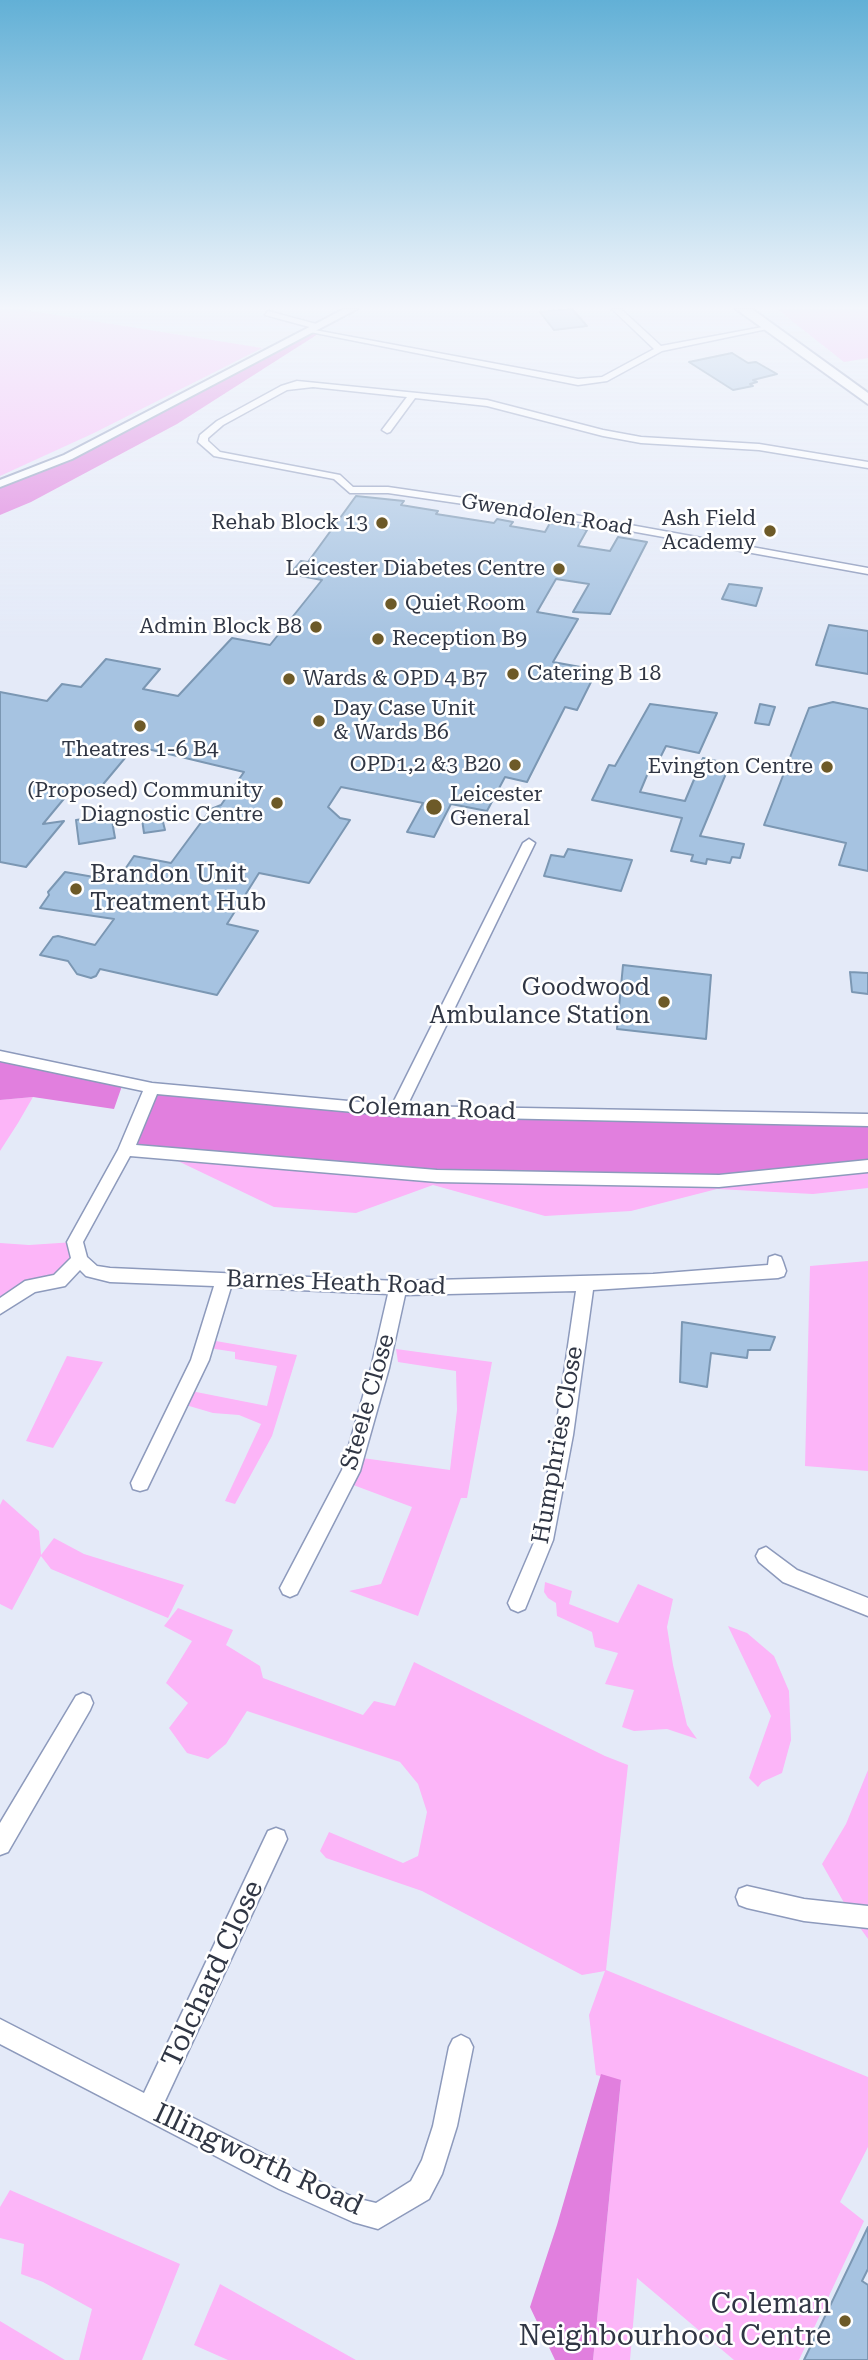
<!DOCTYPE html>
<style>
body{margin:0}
canvas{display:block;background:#e4eaf8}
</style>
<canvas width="868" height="2360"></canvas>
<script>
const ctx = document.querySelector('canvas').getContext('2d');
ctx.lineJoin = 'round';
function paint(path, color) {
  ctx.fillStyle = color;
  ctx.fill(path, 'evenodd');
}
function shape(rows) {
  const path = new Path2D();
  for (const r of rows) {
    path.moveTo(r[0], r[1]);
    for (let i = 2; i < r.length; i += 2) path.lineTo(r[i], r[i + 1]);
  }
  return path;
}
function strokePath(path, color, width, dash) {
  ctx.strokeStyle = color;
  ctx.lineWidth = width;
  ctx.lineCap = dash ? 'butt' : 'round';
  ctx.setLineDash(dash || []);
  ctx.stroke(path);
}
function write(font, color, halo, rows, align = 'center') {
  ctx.font = font + ' "Roboto Serif",serif';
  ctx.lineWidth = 5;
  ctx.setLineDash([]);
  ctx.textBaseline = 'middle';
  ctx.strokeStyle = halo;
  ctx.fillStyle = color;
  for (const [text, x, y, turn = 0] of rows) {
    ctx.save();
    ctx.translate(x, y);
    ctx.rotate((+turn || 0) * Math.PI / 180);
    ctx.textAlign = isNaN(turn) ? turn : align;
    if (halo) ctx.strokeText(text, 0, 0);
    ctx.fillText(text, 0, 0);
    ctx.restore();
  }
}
const green = shape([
 [0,309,18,309,262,348,94,433,0,476],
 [777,309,868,309,868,358,844,362],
 [33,1097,18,1123,0,1151,0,1100],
 [159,1152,868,1166,868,1188,813,1194,717,1189,631,1211,545,1216,433,1185,356,1213,274,1207],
 [75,1242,80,1260,59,1281,33,1286,0,1308,0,1243,29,1245],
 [868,1261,868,1471,805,1466,810,1266],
 [204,1339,297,1355,272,1436,235,1504,225,1501,261,1424,239,1415,213,1413,179,1403,186,1390,267,1406,277,1366,235,1359,235,1352,202,1347],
 [396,1349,492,1362,467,1498,461,1498,418,1616,349,1591,381,1584,412,1507,348,1483,355,1457,450,1470,457,1410,456,1371,398,1362],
 [67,1356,103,1362,53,1448,26,1441],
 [3,1499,39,1531,41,1555,54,1538,84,1554,184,1585,168,1618,51,1569,41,1556,12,1610,0,1604,0,1505],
 [545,1582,572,1591,569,1604,618,1623,638,1584,673,1599,667,1627,673,1665,687,1725,697,1739,667,1729,634,1731,622,1727,634,1690,605,1684,618,1653,595,1647,592,1632,557,1616,556,1603,548,1598,544,1592],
 [178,1608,233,1630,226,1645,260,1666,263,1678,363,1715,374,1701,395,1706,414,1662,605,1756,628,1765,606,1970,868,2077,868,2147,840,2202,864,2221,799,2360,734,2360,637,2278,630,2360,593,2360,621,2081,596,2075,589,2015,605,1971,582,1975,422,1891,326,1858,320,1851,329,1832,403,1863,418,1856,427,1812,418,1784,400,1762,247,1711,226,1744,208,1759,187,1753,169,1728,188,1703,166,1683,192,1641,164,1626],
 [728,1626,747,1633,774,1656,789,1691,791,1740,782,1773,762,1782,758,1787,749,1778,771,1716],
 [868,1770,868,1939,851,1915,822,1864,846,1824],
 [10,2190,180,2264,142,2360,79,2360,92,2309,43,2282,21,2274,24,2244,0,2238,0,2207],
 [220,2284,356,2360,228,2360,194,2345],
 [0,2321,65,2360,0,2360]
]);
const forest = shape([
 [308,331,318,334,177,424,31,502,0,515,0,488,78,456],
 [0,1056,123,1083,114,1109,33,1097,0,1100],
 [152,1088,397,1111,868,1120,868,1166,719,1181,437,1176,126,1150],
 [601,2074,621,2080,593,2360,555,2360,530,2307,557,2225]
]);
const building = shape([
 [572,309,587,326,554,330,540,312,572,309],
 [732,353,748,363,756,362,777,374,753,380,757,382,750,384,753,386,733,390,689,362,732,353],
 [356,496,404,501,401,505,438,511,436,514,494,523,497,519,513,522,510,526,545,532,550,523,585,526,583,529,587,530,578,546,610,551,618,537,647,542,610,614,573,612,589,584,556,579,537,612,578,619,553,662,597,670,577,710,565,707,527,782,505,777,487,811,451,804,434,837,407,832,423,803,341,787,328,807,340,818,350,820,309,883,259,873,227,924,258,931,217,995,100,969,96,976,91,978,77,974,68,961,40,955,53,937,58,936,95,945,114,919,40,908,49,895,48,892,65,872,117,881,134,856,171,863,211,809,221,805,244,772,135,746,95,794,72,789,43,824,64,821,26,867,0,862,0,692,47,701,62,684,81,687,106,659,160,669,143,689,178,696,232,638,270,645,322,580,290,574,301,561,308,562,356,496],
 [729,584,762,588,756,606,722,599,729,584],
 [829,625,868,631,868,674,816,665,829,625],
 [833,702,868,709,868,871,839,865,846,843,764,825,809,708,833,702],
 [650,704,717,713,699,753,666,746,658,762,653,761,640,792,685,801,703,758,730,764,700,836,744,844,740,858,732,857,730,863,707,859,706,864,691,861,693,855,671,851,682,818,592,800,609,765,615,766,650,704],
 [760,704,775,707,769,725,755,723,760,704],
 [160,810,165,830,144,833,141,812,160,810],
 [111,815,115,838,79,844,76,820,111,815],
 [568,849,632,860,621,891,544,876,551,855,564,857,568,849],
 [623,965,711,975,706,1039,617,1029,623,965],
 [850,972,868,973,868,994,852,992,850,972],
 [682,1322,775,1337,770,1350,748,1350,747,1358,711,1353,707,1387,680,1382,682,1322],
 [868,2227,868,2269,862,2281,868,2285,868,2360,804,2360,868,2227]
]);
const minor = shape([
 [612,309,621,309,661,346,768,326,772,328,662,351,607,381,578,385,305,331,309,329,578,379,602,377,654,349,612,309],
 [268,311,320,325,321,327,317,329,265,315,268,311],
 [297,381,487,400,603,430,641,437,759,444,868,462,868,468,759,450,641,443,603,436,487,406,415,398,390,432,387,433,382,430,407,397,313,387,287,390,223,425,208,438,208,441,220,452,340,475,353,487,388,487,553,511,868,568,868,574,553,517,388,493,350,493,334,479,214,456,198,442,200,435,217,421,281,386,297,381],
 [529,839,535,843,407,1106,868,1114,868,1126,397,1116,157,1094,136,1145,437,1170,719,1175,868,1160,868,1172,719,1187,437,1182,130,1156,83,1242,87,1257,97,1266,110,1268,398,1281,653,1274,768,1265,769,1257,775,1255,781,1257,783,1262,786,1271,784,1276,778,1278,593,1290,573,1435,553,1540,525,1609,518,1612,511,1609,508,1603,535,1540,555,1435,576,1291,405,1295,389,1368,360,1471,297,1594,290,1597,283,1594,280,1588,342,1470,371,1368,388,1294,231,1287,209,1360,147,1489,140,1491,133,1489,131,1483,191,1360,214,1286,110,1282,86,1276,80,1270,65,1286,35,1292,0,1314,0,1298,25,1281,54,1275,71,1258,67,1242,118,1150,143,1091,0,1061,0,1051,152,1083,392,1105,523,843,529,839],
 [766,1547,797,1570,868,1598,868,1616,783,1582,759,1562,756,1556,759,1550,766,1547],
 [83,1693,90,1696,93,1703,90,1710,8,1852,0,1855,0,1823,76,1696,83,1693],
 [276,1828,284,1831,287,1839,164,2103,297,2171,355,2198,376,2203,411,2181,422,2160,433,2126,449,2047,453,2039,461,2035,469,2039,473,2047,457,2126,442,2174,429,2199,378,2229,353,2222,279,2189,0,2044,0,2019,144,2093,268,1831,276,1828],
 [747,1886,804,1899,868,1906,868,1928,804,1921,747,1908,739,1905,736,1897,739,1889,747,1886]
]);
const tertiary = shape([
 [344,309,357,309,72,459,0,487,0,480,64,455,344,309]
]);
const trunk = shape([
 [736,309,752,309,868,393,868,404,736,309]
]);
const markers = [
 [382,523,7,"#6d5a28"],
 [770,531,7,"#6d5a28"],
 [559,569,7,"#6d5a28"],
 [391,604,7,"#6d5a28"],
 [316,627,7,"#6d5a28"],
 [378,639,7,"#6d5a28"],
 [513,674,7,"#6d5a28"],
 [289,679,7,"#6d5a28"],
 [319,721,7,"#6d5a28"],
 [140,726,7,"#6d5a28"],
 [515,765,7,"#6d5a28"],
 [827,767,7,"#6d5a28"],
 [277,803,7,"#6d5a28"],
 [434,807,9,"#6d5a28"],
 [76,889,7,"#6d5a28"],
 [664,1002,7,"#6d5a28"],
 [845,2321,7,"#6d5a28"]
];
const farStreetnames = [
 ["Gwendolen Road",547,515,9]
];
const farPoinames = [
 ["Ash Field",756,519],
 ["Academy",756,543],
 ["Rehab Block 13",368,523],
 ["Leicester Diabetes Centre",545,569],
 ["Quiet Room",405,604,"left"],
 ["Admin Block B8",302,627],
 ["Reception B9",392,639,"left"],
 ["Catering B 18",527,674,"left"],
 ["Wards & OPD 4 B7",303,679,"left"],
 ["Day Case Unit",333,709,"left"],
 ["& Wards B6",333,733,"left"],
 ["Theatres 1-6 B4",140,750,"center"],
 ["OPD1,2 &3 B20",501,765],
 ["Evington Centre",813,767],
 ["(Proposed) Community",263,791],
 ["Diagnostic Centre",263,815],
 ["Leicester",450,795,"left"],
 ["General",450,819,"left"]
];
const poiNames = [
 ["Brandon Unit",90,875],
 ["Treatment Hub",90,903],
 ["Goodwood",650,988,"right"],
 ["Ambulance Station",650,1016,"right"]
];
const streetNames = [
 ["Coleman Road",432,1109,2],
 ["Barnes Heath Road",336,1283,2],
 ["Steele Close",368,1402,-74],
 ["Humphries Close",558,1445,-80]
];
const nearStreetnames = [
 ["Tolchard Close",213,1974,-65],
 ["Illingworth Road",258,2160,25]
];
const nearPoinames = [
 ["Coleman",831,2305],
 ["Neighbourhood Centre",831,2337]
];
paint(green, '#fcb5f8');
paint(forest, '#e17fde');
paint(building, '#a6c3e1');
strokePath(building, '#7b97b3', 2);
strokePath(minor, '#8d9abc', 3);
strokePath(tertiary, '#8d9abc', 4);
strokePath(trunk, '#8d9abc', 4);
paint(minor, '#fff');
paint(tertiary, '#fff');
paint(trunk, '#fff');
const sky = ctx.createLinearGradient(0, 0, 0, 640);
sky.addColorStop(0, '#62b0d6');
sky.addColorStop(0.48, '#f3f6fc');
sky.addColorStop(1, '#f3f6fc00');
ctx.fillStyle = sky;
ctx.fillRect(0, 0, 868, 640);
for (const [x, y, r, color] of markers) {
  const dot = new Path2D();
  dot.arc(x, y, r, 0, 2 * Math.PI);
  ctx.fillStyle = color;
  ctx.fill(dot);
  strokePath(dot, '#fff', 2.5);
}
write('21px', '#303644', '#fff', farStreetnames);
write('21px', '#303644', '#fff', farPoinames, 'right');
write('24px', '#303644', '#fff', poiNames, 'left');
write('24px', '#303644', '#fff', streetNames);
write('28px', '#303644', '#fff', nearStreetnames);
write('28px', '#303644', '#fff', nearPoinames, 'right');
</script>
